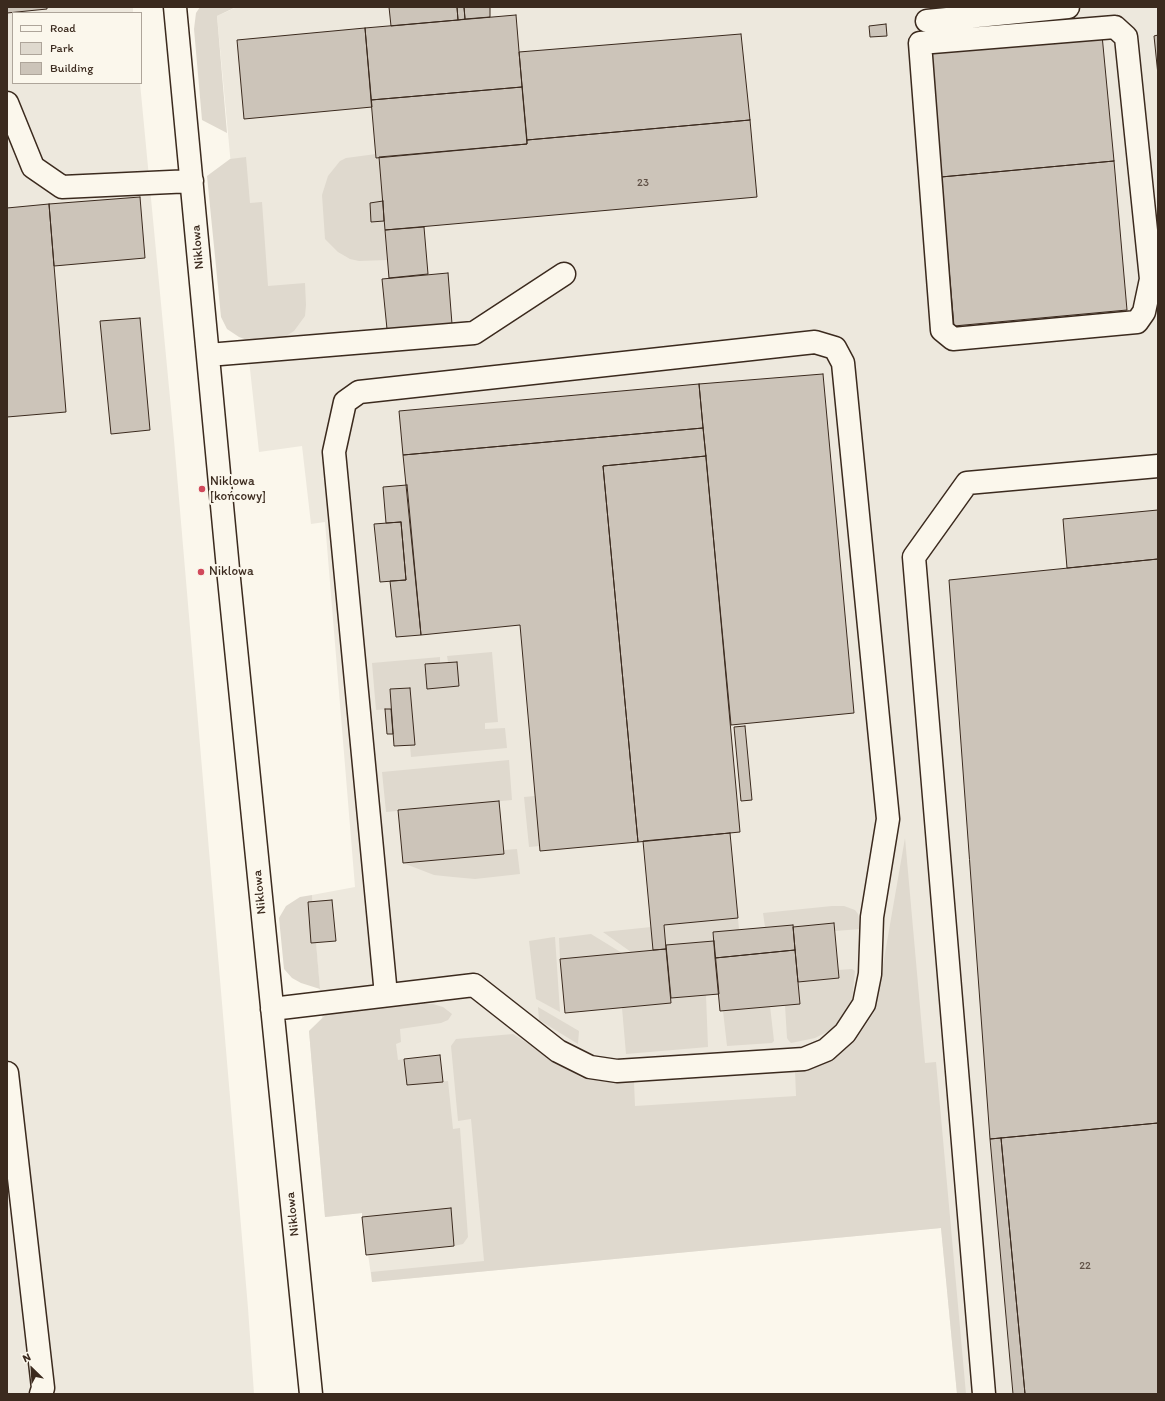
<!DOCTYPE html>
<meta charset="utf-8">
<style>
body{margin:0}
#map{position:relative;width:1165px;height:1401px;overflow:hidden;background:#fbf7ec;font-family:Itim,sans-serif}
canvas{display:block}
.frame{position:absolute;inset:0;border:8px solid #3b2a1e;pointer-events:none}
.legend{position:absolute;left:12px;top:12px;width:130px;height:72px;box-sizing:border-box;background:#fbf7ec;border:1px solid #aea59a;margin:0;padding:5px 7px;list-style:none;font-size:12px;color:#3b2a1e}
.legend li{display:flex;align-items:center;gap:8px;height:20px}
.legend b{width:20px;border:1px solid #aea59a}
.north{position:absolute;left:12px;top:1349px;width:40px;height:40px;-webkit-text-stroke:3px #fbf7ec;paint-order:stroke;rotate:335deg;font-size:11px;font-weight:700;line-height:16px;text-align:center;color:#3b2a1e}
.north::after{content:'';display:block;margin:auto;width:14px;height:18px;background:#3b2a1e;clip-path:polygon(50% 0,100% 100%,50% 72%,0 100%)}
</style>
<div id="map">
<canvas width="1165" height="1401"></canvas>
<div class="frame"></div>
<ul class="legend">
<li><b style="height:5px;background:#fbf7ec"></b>Road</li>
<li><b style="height:11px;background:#dfd9ce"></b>Park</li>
<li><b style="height:11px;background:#ccc4b9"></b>Building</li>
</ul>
<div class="north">N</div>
</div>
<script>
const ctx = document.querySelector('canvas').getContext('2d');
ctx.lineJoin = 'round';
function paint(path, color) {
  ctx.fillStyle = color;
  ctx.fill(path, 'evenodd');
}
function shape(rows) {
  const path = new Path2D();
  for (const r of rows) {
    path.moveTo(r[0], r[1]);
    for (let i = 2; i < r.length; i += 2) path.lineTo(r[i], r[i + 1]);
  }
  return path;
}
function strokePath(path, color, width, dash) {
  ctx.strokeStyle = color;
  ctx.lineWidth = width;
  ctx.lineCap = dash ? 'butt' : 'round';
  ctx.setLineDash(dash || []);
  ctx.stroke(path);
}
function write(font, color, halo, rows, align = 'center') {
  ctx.font = font + ' Itim,sans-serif';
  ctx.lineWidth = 4;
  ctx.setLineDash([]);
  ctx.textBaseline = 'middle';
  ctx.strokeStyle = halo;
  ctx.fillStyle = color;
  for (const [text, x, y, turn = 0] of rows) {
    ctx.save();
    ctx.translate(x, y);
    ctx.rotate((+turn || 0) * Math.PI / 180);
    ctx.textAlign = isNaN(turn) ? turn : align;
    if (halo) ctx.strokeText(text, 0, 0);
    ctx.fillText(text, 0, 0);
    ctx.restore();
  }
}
const built = shape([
 [7,7,133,7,133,13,13,13,13,83,140,83,174,440,248,1308,254,1394,7,1394],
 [237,7,1158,7,1158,1394,957,1394,941,1228,372,1282,362,1213,325,1217,309,1031,322,1018,312,895,355,887,325,522,311,524,302,446,259,452,250,369,217,16]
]);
const green = shape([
 [200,7,236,7,217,16,227,133,202,120,194,29,196,13],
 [376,154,379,157,383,201,370,203,371,222,384,221,388,260,359,261,350,259,338,252,325,239,322,195,328,176,340,161,346,158],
 [246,157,250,203,262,202,268,286,305,283,306,305,305,316,294,331,286,336,273,339,247,340,239,337,227,329,221,317,207,176,230,159],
 [1127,310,1126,315,1045,321,1044,318],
 [492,652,498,722,485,723,485,729,505,728,507,748,411,757,410,745,415,744,410,688,390,689,391,709,376,710,372,663,440,657,440,663,425,664,427,689,459,686,457,662,448,662,447,656],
 [509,760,512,800,386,812,382,772],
 [535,796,540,846,529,847,524,797],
 [905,838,925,1063,936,1062,966,1394,957,1394,941,1228,372,1282,371,1272,484,1261,471,1119,458,1121,451,1046,456,1039,513,1034,582,1078,613,1082,634,1082,635,1106,796,1096,795,1070,812,1068,823,1064,842,1052,855,1041,875,1011],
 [517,849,520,874,475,879,453,877,434,875,403,863,504,854,504,850],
 [312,895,320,989,301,983,292,978,284,969,279,918,286,906,300,897],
 [832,906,844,906,855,910,858,914,861,929,835,931,834,923,793,927,792,925,765,927,763,913],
 [738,918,739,930,713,932,714,941,666,945,664,925],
 [651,927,653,950,631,952,603,932],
 [591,934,622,953,560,959,559,938],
 [554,937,555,937,560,1012,536,999,529,941],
 [852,969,855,971,852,1001,836,1025,829,1031,815,1038,791,1043,789,1041,787,1038,785,1005,798,982,839,978,838,970],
 [706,995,708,1047,626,1054,622,1008,671,1003,671,998],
 [410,1002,433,1004,443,1007,452,1014,448,1020,441,1023,400,1029,401,1042,396,1044,398,1060,404,1059,407,1085,448,1081,453,1129,460,1128,468,1237,463,1244,454,1246,451,1209,362,1217,362,1213,325,1217,309,1031,328,1013],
 [770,1006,774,1041,772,1043,727,1046,723,1011],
 [538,1007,579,1031,578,1044,539,1020]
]);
const building = shape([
 [7,7,47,7,47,9,7,13,7,7],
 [389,7,457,7,458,20,391,26,389,7],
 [457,7,464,7,465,19,458,20,457,7],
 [464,7,490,7,490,17,465,19,464,7],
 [516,15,522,87,371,100,365,28,516,15],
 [886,24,887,36,870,37,869,26,886,24],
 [365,28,372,107,244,119,237,40,365,28],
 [741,34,750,120,527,140,519,52,741,34],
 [1102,35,1114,161,941,177,929,51,1102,35],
 [1158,35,1158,75,1154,36,1158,35],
 [522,87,527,144,376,158,371,100,522,87],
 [750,120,757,197,385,230,379,157,527,144,527,140,750,120],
 [1114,161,1127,310,954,326,941,177,1114,161],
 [140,197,145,258,54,266,49,204,140,197],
 [383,201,384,221,371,222,370,203,383,201],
 [49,204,66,412,7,417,7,208,49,204],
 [424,227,428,274,389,278,385,230,424,227],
 [448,273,452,324,387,329,382,279,448,273],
 [140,318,150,430,111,434,100,321,140,318],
 [823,374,854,713,731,725,699,384,823,374],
 [699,384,703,428,403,455,399,411,699,384],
 [703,428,706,456,603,466,638,842,540,851,520,625,421,635,403,455,703,428],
 [706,456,740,832,638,842,603,466,706,456],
 [407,485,421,635,396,637,390,581,406,580,401,522,386,523,383,487,407,485],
 [1158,510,1158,559,1067,568,1063,519,1158,510],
 [401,522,406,580,380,582,374,524,401,522],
 [1158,559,1158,1123,990,1139,949,580,1158,559],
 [457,662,459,686,427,689,425,664,457,662],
 [410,688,415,745,394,746,390,689,410,688],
 [385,709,391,709,393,734,387,734,385,709],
 [745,726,752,800,741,801,734,727,745,726],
 [499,801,504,854,403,863,398,810,499,801],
 [730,833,738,918,664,925,666,949,653,950,643,841,730,833],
 [332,900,336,941,311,943,308,902,332,900],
 [834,923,839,978,798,982,793,927,834,923],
 [793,925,795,950,715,958,713,932,793,925],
 [714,941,719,994,671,998,666,945,714,941],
 [666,949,671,1003,565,1013,560,959,666,949],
 [795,950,800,1004,720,1011,715,958,795,950],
 [440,1055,443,1082,407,1085,404,1059,440,1055],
 [1158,1123,1158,1394,1025,1394,1001,1138,1158,1123],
 [1001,1138,1025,1394,1013,1394,990,1139,1001,1138],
 [451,1208,454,1246,366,1255,362,1217,451,1208]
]);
const minor = shape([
 [175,7,228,569,311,1394],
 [927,21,1068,7],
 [1115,27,1126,37,1151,279,1144,312,1137,322,953,339,942,330,920,43,1115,27],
 [7,103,33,167,62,187,192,181],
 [208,355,474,333,564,274],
 [272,1009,474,985,558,1051,590,1067,617,1071,804,1059,826,1050,845,1033,864,1004,870,974,872,917,888,819,843,363,835,348,815,342,359,392,345,402,334,452,386,995],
 [7,1073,43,1388,41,1394],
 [984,1394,914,557,967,483,1158,466]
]);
const markers = [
 [202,489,4,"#d1495b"],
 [201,572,4,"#d1495b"]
];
const numberNames = [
 ["23",643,183],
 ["22",1085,1266]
];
const streetNames = [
 ["Niklowa",198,247,-95],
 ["Niklowa",260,892,-96],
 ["Niklowa",293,1214,-96]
];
const poiNames = [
 ["Niklowa",210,482],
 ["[końcowy]",210,497],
 ["Niklowa",209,572]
];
paint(built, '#ede8dd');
paint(green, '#dfd9ce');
paint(building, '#ccc4b9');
strokePath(building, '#3b2a1e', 1);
strokePath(minor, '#3b2a1e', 25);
strokePath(minor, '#fbf7ec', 22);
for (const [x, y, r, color] of markers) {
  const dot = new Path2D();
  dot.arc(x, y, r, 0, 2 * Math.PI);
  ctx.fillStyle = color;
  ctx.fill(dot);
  strokePath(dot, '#fbf7ec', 1.5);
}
write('11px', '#5f5045', null, numberNames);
write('13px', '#3b2a1e', '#fbf7ec', streetNames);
write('13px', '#3b2a1e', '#fbf7ec', poiNames, 'left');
</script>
